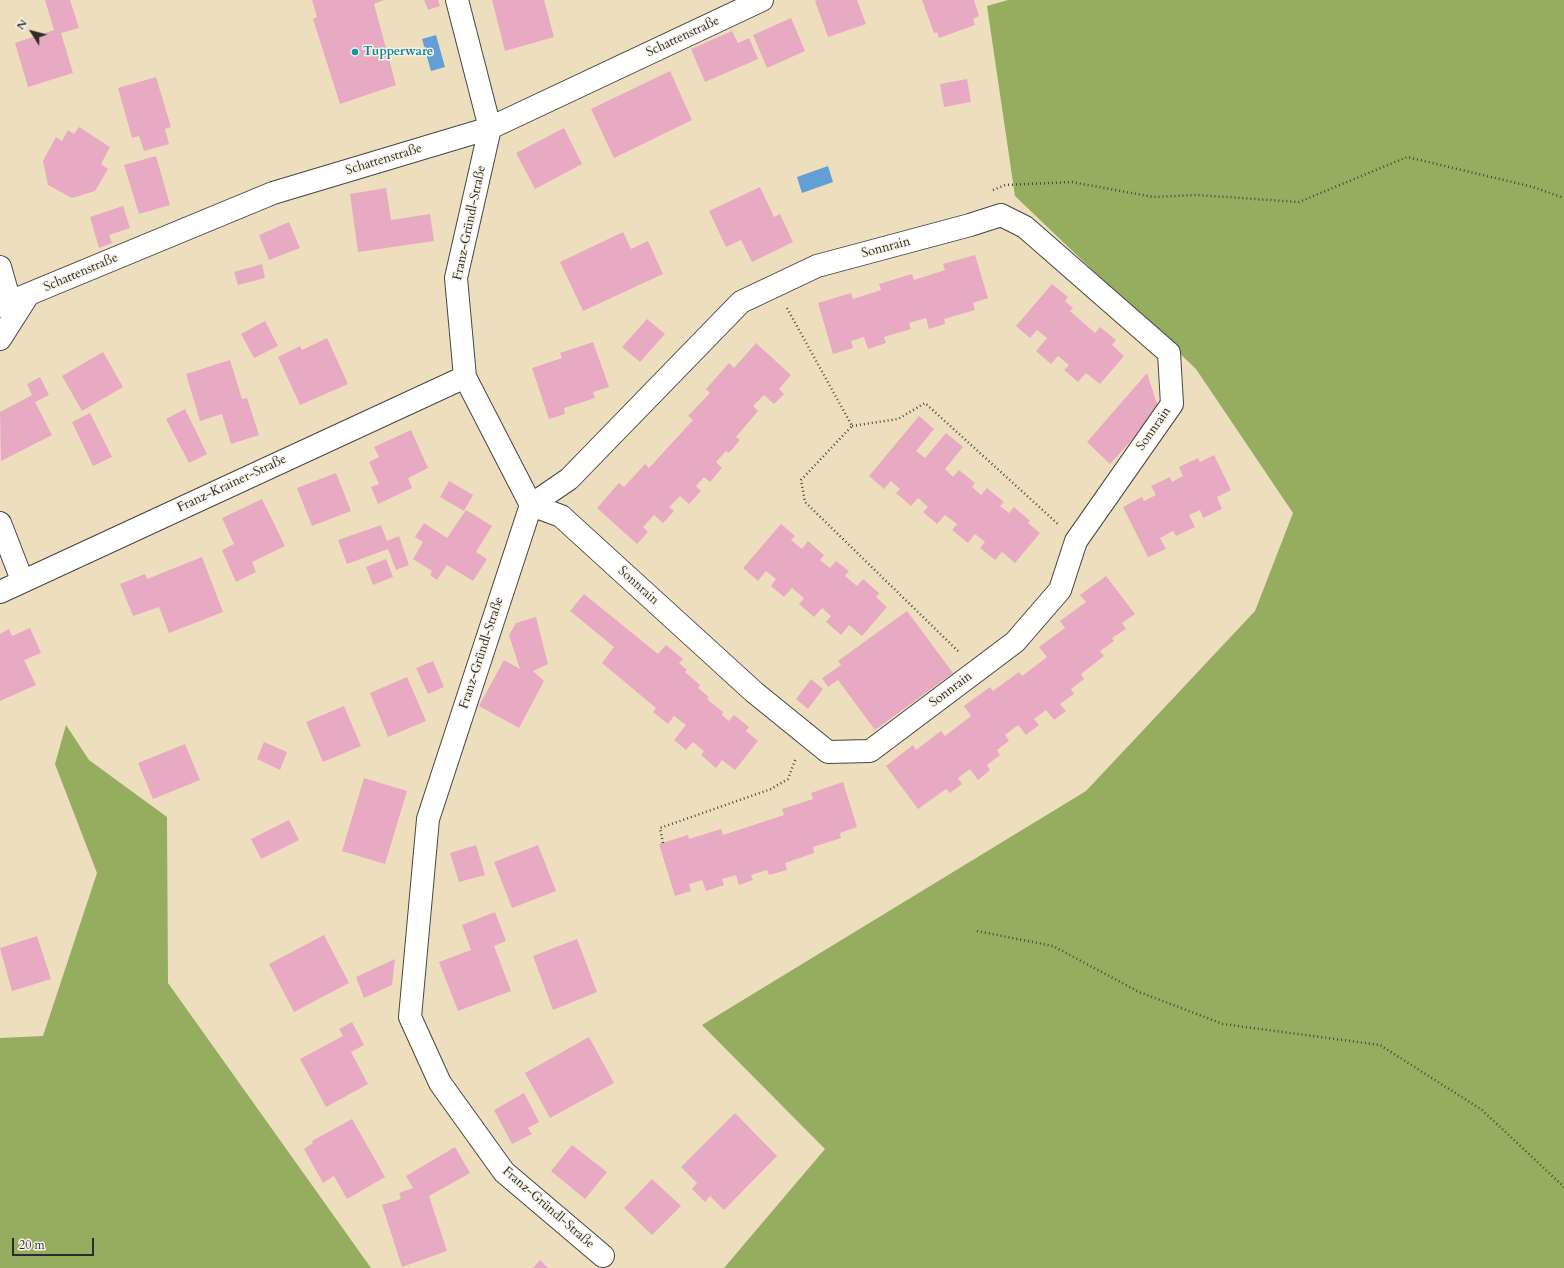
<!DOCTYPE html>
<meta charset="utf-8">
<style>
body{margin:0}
#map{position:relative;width:1564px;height:1268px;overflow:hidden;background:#eddfbd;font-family:Cardo,serif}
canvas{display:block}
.north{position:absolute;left:12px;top:12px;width:40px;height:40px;-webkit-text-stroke:3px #f7f3e8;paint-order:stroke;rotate:306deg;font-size:11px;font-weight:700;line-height:16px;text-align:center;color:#2b2b2b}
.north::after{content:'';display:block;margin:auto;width:14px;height:18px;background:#2b2b2b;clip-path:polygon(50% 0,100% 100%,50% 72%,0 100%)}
.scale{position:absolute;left:12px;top:1238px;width:82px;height:18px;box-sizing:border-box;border:2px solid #2b2b2b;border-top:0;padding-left:5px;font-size:12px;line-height:14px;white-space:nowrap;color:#2b2b2b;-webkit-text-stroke:3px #f7f3e8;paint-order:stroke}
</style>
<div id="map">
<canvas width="1564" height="1268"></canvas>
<div class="north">N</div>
<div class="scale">20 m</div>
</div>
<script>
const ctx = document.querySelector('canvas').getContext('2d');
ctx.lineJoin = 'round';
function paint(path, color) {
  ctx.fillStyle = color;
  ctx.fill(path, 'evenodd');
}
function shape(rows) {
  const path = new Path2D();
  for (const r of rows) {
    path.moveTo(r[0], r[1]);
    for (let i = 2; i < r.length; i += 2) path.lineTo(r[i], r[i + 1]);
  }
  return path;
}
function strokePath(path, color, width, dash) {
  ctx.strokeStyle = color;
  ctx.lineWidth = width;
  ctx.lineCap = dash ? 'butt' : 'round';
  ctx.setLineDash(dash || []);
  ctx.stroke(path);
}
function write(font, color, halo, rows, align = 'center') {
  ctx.font = font + ' Cardo,serif';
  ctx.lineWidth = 3;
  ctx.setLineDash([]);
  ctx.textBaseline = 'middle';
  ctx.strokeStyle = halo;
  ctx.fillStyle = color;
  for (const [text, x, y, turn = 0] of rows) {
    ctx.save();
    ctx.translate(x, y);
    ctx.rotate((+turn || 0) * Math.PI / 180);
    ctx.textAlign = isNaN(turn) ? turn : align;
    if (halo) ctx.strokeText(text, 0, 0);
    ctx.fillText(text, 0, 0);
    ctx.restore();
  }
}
const forest = shape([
 [1008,0,1564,0,1564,1268,724,1268,825,1149,702,1025,1086,791,1255,611,1293,513,1196,369,1015,196,987,6],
 [66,725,89,760,167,817,168,983,371,1268,0,1268,0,1038,43,1036,97,873,55,764]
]);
const water = shape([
 [436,35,445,67,431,71,422,39],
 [828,166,833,182,802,193,797,177]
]);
const building = shape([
 [45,0,70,0,79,28,61,33,73,73,28,87,15,43,54,30],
 [312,0,384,0,374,4,396,85,340,104,313,19,317,17],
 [424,0,438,0,440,6,428,10],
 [492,0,544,0,554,37,505,51],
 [817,0,857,0,866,24,828,37,815,1],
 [922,0,974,0,979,16,973,19,975,25,939,38,937,32,934,33],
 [791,18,805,51,767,68,753,35],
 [732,31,738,43,749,38,758,59,705,82,691,49],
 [670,71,692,120,614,158,591,109],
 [156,77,171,127,165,129,169,144,144,151,139,136,132,138,118,88],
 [967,79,971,102,944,107,940,84],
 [79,127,110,147,101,164,108,169,95,191,72,198,48,185,43,161,56,137,62,141,68,130,74,134],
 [564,128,582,164,535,189,516,153],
 [156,156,170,205,139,214,124,165],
 [760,187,774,217,780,214,793,242,752,262,741,240,726,247,709,211],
 [386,188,391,220,430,214,434,241,358,252,350,194],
 [123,206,130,228,109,235,112,243,99,248,90,217],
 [289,222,300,248,269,260,259,235],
 [623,232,631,249,648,241,663,274,583,311,560,262],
 [975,255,988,298,973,303,975,310,944,319,945,324,929,329,926,318,909,323,911,329,884,337,886,343,868,349,864,337,851,341,853,348,833,354,818,303,851,293,853,299,881,290,879,284,912,274,914,280,945,270,943,264],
 [262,264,265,278,238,285,234,272],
 [1052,284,1068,297,1065,301,1073,308,1070,311,1095,333,1100,327,1116,340,1112,345,1124,356,1100,384,1086,373,1078,382,1064,370,1069,365,1058,356,1051,364,1036,351,1047,338,1037,330,1030,338,1016,326],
 [647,319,665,334,640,362,622,347],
 [265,321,278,346,254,358,241,334],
 [327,338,348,384,300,405,278,357,300,346,302,350],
 [593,342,609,387,593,392,595,398,564,408,565,414,549,419,532,368,562,358,560,353],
 [756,343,791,375,779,389,784,394,774,404,764,395,753,406,758,411,736,437,740,440,729,453,726,451,716,462,722,468,710,482,704,477,696,486,701,491,689,504,680,496,669,507,674,511,663,523,654,515,643,527,648,532,637,544,597,508,619,483,624,487,645,464,649,468,693,420,688,416,710,393,706,389,729,363,734,368],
 [103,352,123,387,82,411,62,376],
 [230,360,242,399,247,398,259,435,231,444,222,414,200,421,186,374],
 [1147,373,1159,410,1110,464,1087,442],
 [40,377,49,395,35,402,52,435,1,461,0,412,32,395,27,384],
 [185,409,207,454,189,463,166,419],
 [90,413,112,457,93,466,72,422],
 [919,416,934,429,916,451,925,458,946,433,963,447,945,469,953,477,959,470,975,483,972,487,981,495,987,488,1004,502,1000,506,1009,513,1014,507,1030,521,1028,523,1040,533,1015,563,1002,552,995,560,980,548,985,542,975,534,968,543,952,530,957,524,945,515,937,524,923,512,928,507,918,498,911,506,896,493,900,489,891,481,884,489,869,476],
 [411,430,428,468,408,478,412,488,378,504,371,487,379,484,369,462,379,457,374,447],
 [1214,455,1231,490,1217,497,1222,509,1203,518,1200,510,1189,515,1195,527,1176,536,1173,531,1160,538,1166,549,1148,557,1123,507,1142,497,1144,501,1156,495,1151,486,1170,477,1172,482,1183,476,1179,467,1198,458,1200,462],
 [336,473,351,511,312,526,297,488],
 [449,481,473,495,464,511,440,497],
 [262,499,285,546,252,562,256,572,236,582,222,550,234,544,222,518],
 [466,510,492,526,476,552,487,559,473,581,447,565,437,580,430,575,432,571,413,559,423,542,415,537,424,523,447,538],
 [781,524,795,536,791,540,802,549,808,541,824,555,820,560,830,568,836,561,849,571,845,576,857,586,863,579,879,593,876,597,887,607,862,636,849,625,841,635,826,622,831,616,822,608,814,617,799,604,804,598,792,588,784,597,771,586,776,579,766,571,758,581,743,568],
 [381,525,387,541,399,536,409,565,396,570,388,549,347,564,338,540],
 [202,557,223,612,169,633,159,607,133,616,120,584,145,574,147,579],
 [386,559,393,577,373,585,366,567],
 [1106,576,1135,614,1122,623,1126,629,1112,638,1114,641,1100,651,1104,656,1081,674,1084,679,1071,689,1074,694,1060,704,1066,711,1054,720,1046,710,1034,719,1039,725,1026,735,1018,725,1005,735,1009,741,997,750,1000,755,987,765,990,770,978,780,970,769,958,778,962,784,950,793,946,789,918,809,886,766,913,745,916,750,941,731,945,736,971,716,964,706,990,687,993,691,1019,672,1022,676,1047,657,1039,647,1065,628,1060,621,1086,602,1080,595],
 [584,594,658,654,666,645,683,659,679,663,687,670,685,672,700,685,698,688,709,697,707,699,723,712,722,715,729,721,734,715,749,727,746,731,758,741,735,770,722,760,716,768,701,755,704,751,693,742,686,750,674,740,686,725,674,716,668,724,653,712,656,708,602,663,614,647,570,611],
 [907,611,953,673,875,730,838,680,828,687,822,678,841,665,838,661],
 [536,617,548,664,533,671,544,681,519,728,479,706,504,660,520,669,509,635,516,623],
 [30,628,41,653,24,660,36,685,0,701,0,634,9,629,12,636],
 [433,661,444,687,428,694,416,668],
 [407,677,426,721,388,737,370,693],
 [811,679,823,689,808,709,796,699],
 [344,706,361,746,323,762,306,722],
 [264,742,287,752,280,770,257,759],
 [185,744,200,780,153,799,138,763],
 [364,778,407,791,385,864,342,851],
 [843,782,857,827,840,833,841,838,813,847,814,853,785,863,787,870,769,875,767,870,751,875,753,880,739,885,736,875,722,879,724,885,706,891,702,880,689,884,691,891,675,896,659,844,688,835,689,839,721,829,723,835,784,815,782,809,813,799,811,793],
 [289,820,299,840,261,859,251,839],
 [476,845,485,875,459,882,450,853],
 [538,845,556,891,512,908,494,862],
 [495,912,506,941,494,946,511,991,458,1011,439,962,471,950,462,925],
 [324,935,349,983,294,1012,269,964],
 [37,936,51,979,12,991,0,948],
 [577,939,597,992,553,1010,533,956],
 [395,959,392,985,364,998,356,977],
 [352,1022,364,1045,351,1052,368,1084,326,1107,300,1059,343,1036,339,1029],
 [589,1037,614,1083,550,1118,525,1073],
 [524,1093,539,1122,528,1128,532,1134,512,1144,494,1110],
 [735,1113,777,1156,724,1210,710,1196,705,1202,692,1189,697,1183,681,1167],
 [352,1119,385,1177,347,1199,334,1176,323,1183,304,1149,313,1143,312,1141],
 [572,1145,607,1172,585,1199,551,1171],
 [455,1147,470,1173,429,1196,447,1251,402,1267,382,1205,401,1199,399,1193,413,1188,406,1176],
 [652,1179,681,1206,652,1235,624,1208],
 [540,1260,548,1268,533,1268]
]);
const path = shape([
 [993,190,1005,185,1072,182,1153,197,1197,195,1299,202,1407,157,1533,187,1564,198],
 [787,308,852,426,801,480,805,502,960,653],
 [852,426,898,419,925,403,1058,524],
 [663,843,660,828,771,789,788,779,796,758],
 [977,931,1053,946,1139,992,1223,1024,1380,1045,1482,1110,1564,1187]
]);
const minor = shape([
 [457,0,490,128,456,278,465,377,531,505,428,819,410,1017,440,1083,504,1172,603,1256],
 [1001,215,1025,227,1169,353,1172,404,1076,541,1060,590,1015,642,870,751,828,752,754,692,561,516,531,505,569,479,741,302,817,266,970,225,1001,215],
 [0,267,10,302],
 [0,306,273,193,490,128,762,0],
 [0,339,28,295],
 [0,523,22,580],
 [0,592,465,377]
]);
const markers = [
 [355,52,4,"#0f9aa8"]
];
const streetNames = [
 ["Schattenstraße",683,37,-25],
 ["Schattenstraße",384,160,-17],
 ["Franz-Gründl-Straße",470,223,-78],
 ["Sonnrain",886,248,-15],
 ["Schattenstraße",81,273,-23],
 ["Sonnrain",1154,429,-55],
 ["Franz-Krainer-Straße",232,484,-25],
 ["Sonnrain",638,586,42],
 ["Franz-Gründl-Straße",482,653,-72],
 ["Sonnrain",951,690,-37],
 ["Franz-Gründl-Straße",548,1208,41]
];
const cultureNames = [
 ["Tupperware",363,52]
];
paint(forest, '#94ad5f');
paint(water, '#639fd4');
paint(building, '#e8aac2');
strokePath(minor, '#484641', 24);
strokePath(path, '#484641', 2.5, [1, 3]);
strokePath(minor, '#fff', 22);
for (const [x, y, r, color] of markers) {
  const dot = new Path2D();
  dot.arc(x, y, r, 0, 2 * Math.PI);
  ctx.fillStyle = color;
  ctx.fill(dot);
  strokePath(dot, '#f7f3e8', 1.5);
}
write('13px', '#2b2b2b', '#f7f3e8', streetNames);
write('bold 13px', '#0d838f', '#f7f3e8', cultureNames, 'left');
</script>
